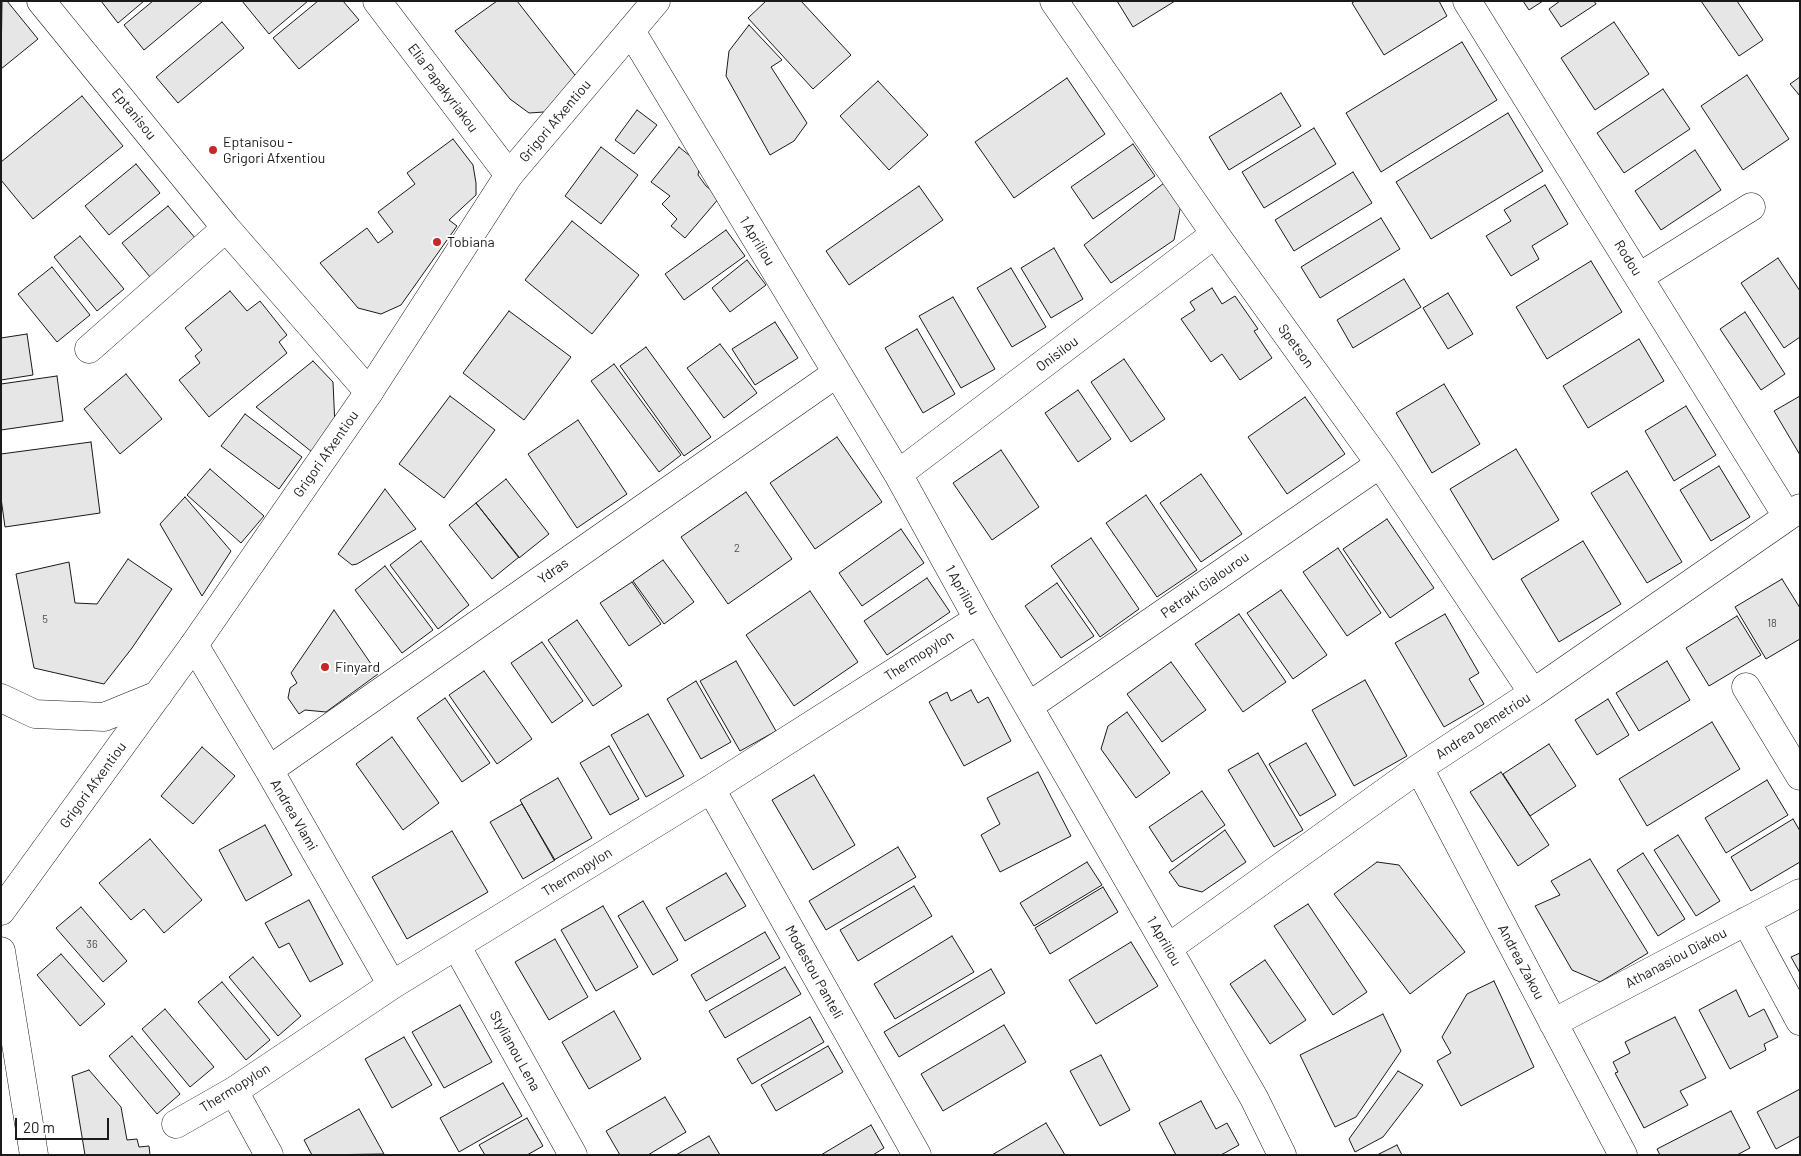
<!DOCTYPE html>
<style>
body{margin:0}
#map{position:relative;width:1801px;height:1156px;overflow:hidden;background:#fff;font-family:Barlow,sans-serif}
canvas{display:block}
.frame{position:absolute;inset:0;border:2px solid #1a1a1a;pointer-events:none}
.scale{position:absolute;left:15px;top:1118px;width:94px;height:22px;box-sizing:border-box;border:2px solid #1a1a1a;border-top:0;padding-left:6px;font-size:15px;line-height:18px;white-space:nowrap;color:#1a1a1a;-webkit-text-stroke:4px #fff;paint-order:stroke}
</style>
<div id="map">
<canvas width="1801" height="1156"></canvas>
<div class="frame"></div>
<div class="scale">20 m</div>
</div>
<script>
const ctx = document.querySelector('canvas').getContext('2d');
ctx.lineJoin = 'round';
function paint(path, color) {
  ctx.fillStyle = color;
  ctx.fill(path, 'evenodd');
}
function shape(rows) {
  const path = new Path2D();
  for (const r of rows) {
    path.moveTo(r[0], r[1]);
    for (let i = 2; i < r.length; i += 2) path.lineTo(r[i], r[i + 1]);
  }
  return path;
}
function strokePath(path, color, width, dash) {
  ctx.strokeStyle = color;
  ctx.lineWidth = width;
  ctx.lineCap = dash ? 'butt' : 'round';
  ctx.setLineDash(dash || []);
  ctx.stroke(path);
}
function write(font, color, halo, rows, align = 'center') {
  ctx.font = font + ' Barlow,sans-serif';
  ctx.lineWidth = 4;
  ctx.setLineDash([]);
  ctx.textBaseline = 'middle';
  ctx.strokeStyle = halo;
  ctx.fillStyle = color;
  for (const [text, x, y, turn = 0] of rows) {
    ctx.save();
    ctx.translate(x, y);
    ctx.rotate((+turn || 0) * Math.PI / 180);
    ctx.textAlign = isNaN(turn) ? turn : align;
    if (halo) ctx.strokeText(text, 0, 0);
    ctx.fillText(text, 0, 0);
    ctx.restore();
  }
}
const building = shape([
 [2,1,7,1,38,39,1,69,2,1],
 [101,1,144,1,118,23,101,1],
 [153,1,203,1,144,50,124,25,153,1],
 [242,1,308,1,269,34,242,1],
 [318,1,343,1,359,20,299,69,273,38,318,1],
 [497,1,517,1,578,79,544,112,529,113,510,99,455,31,497,1],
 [766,1,801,1,851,55,813,89,748,18,766,1],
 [1117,1,1175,1,1133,27,1117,1],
 [1355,1,1439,1,1447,16,1384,55,1352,3,1355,1],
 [1523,1,1543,1,1529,10,1523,1],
 [1560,1,1594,1,1596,4,1561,27,1549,9,1560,1],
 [1701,1,1737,1,1763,40,1739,56,1701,1],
 [222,22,244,48,178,103,156,77,222,22],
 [1614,22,1649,74,1595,110,1561,58,1614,22],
 [749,25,782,60,771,67,807,123,794,141,770,155,726,76,729,51,749,25],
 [1462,42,1497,100,1381,172,1346,113,1462,42],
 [1747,75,1789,139,1743,170,1701,106,1747,75],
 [1800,77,1800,96,1790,84,1800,77],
 [1067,78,1105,134,1014,198,975,142,1067,78],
 [878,81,928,135,889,170,840,116,878,81],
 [1663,89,1690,129,1624,173,1597,133,1663,89],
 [1281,93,1301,126,1229,170,1209,137,1281,93],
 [82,96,123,146,33,219,1,180,1,162,82,96],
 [637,110,657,125,634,154,615,140,637,110],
 [1508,113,1543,171,1431,239,1396,182,1508,113],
 [1314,128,1336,164,1264,208,1242,172,1314,128],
 [453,139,473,165,476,183,476,195,449,220,457,226,401,305,381,314,358,308,320,263,367,228,378,243,393,232,378,212,415,184,407,173,453,139],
 [1133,144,1155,176,1093,219,1071,187,1133,144],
 [601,147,638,175,601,224,565,196,601,147],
 [679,147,700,164,698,175,706,186,720,197,685,238,671,226,677,219,662,204,670,196,651,182,679,147],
 [1695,150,1721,190,1661,230,1635,191,1695,150],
 [136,164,160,193,109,235,85,206,136,164],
 [1353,172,1372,203,1294,251,1275,220,1353,172],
 [1164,183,1181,204,1174,240,1111,283,1084,245,1164,183],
 [1545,185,1568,224,1532,246,1539,259,1511,276,1486,236,1511,221,1504,210,1545,185],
 [919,186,943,220,849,285,826,251,919,186],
 [168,206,196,239,150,277,122,243,168,206],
 [1381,218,1400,249,1320,298,1301,267,1381,218],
 [572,221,639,275,592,334,525,280,572,221],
 [726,230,745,256,684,300,665,274,726,230],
 [80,236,124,289,97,311,54,257,80,236],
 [1054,248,1083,299,1051,318,1021,268,1054,248],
 [1778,258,1800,291,1800,337,1784,348,1741,283,1778,258],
 [747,260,766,285,730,312,712,288,747,260],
 [1591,261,1622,312,1547,359,1516,307,1591,261],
 [52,267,90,315,57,342,18,294,52,267],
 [1011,268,1046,327,1012,347,977,288,1011,268],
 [1404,279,1421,307,1353,348,1337,320,1404,279],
 [1212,288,1222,304,1235,296,1258,329,1254,331,1272,358,1240,380,1222,354,1211,362,1181,319,1195,310,1190,302,1212,288],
 [230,291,247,311,260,301,287,335,279,342,287,353,209,417,179,380,200,363,195,356,202,350,185,328,230,291],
 [1448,293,1473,334,1448,349,1423,308,1448,293],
 [953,297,995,369,961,388,919,316,953,297],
 [509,311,571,357,524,420,463,373,509,311],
 [1745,312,1785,374,1761,390,1720,329,1745,312],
 [775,322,798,358,755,385,732,349,775,322],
 [917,329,955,394,923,413,885,348,917,329],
 [27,334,33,375,1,380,1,338,27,334],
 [1639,339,1664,381,1588,428,1563,386,1639,339],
 [720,344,757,393,724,418,687,368,720,344],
 [646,347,711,437,684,456,620,366,646,347],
 [1124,359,1165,419,1131,442,1091,382,1124,359],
 [313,361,333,382,335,426,312,452,256,407,313,361],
 [614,364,681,455,659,472,591,381,614,364],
 [126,374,162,419,120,454,84,409,126,374],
 [57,376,63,421,1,430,1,384,57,376],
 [1444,384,1480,444,1432,473,1396,413,1444,384],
 [1078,390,1111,439,1078,462,1045,413,1078,390],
 [450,396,495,430,444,498,399,464,450,396],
 [1800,396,1800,455,1774,411,1800,396],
 [1305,397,1345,454,1287,494,1248,437,1305,397],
 [1686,406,1716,455,1674,481,1645,431,1686,406],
 [245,414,302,457,279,489,221,446,245,414],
 [578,420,627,494,577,528,528,454,578,420],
 [837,437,882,502,815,549,770,483,837,437],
 [91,442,100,513,5,527,1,498,1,454,91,442],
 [1516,449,1559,520,1493,560,1450,489,1516,449],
 [1001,450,1039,507,992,540,953,483,1001,450],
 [1719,466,1750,517,1711,541,1680,490,1719,466],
 [210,469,264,516,241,543,187,495,210,469],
 [1627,471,1682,562,1647,583,1591,493,1627,471],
 [1201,474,1242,534,1201,562,1160,503,1201,474],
 [506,479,549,534,519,558,476,503,506,479],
 [385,489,416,529,357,564,352,565,338,554,385,489],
 [746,492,792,559,728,604,681,537,746,492],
 [1146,495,1197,570,1157,597,1106,523,1146,495],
 [185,497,231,551,202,596,160,524,185,497],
 [476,503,519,557,492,579,449,525,476,503],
 [1387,519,1434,588,1390,618,1343,549,1387,519],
 [901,529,924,563,862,606,839,573,901,529],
 [1091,538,1139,609,1100,637,1051,566,1091,538],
 [421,541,469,605,438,629,390,565,421,541],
 [1583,541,1621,604,1559,642,1521,579,1583,541],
 [1338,548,1381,613,1347,636,1303,572,1338,548],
 [128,559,172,589,132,648,104,684,34,668,16,574,69,562,75,603,97,604,128,559],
 [663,560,694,602,664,624,633,581,663,560],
 [385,566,433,630,402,653,355,590,385,566],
 [927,578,950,612,887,655,864,621,927,578],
 [1782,579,1800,608,1800,639,1766,659,1735,607,1782,579],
 [632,582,661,624,629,646,600,603,632,582],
 [1057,583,1094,636,1061,658,1025,606,1057,583],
 [1281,590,1327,655,1293,679,1247,613,1281,590],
 [810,591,858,662,794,706,746,635,810,591],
 [334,610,378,674,326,712,305,710,299,714,288,698,290,688,297,683,291,673,334,610],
 [1239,614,1286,682,1243,712,1195,644,1239,614],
 [1445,614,1479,673,1469,679,1484,704,1444,727,1395,643,1445,614],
 [1737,616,1761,655,1709,686,1686,648,1737,616],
 [577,620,622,686,593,706,548,640,577,620],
 [542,642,583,701,552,723,511,663,542,642],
 [736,661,776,731,740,751,700,681,736,661],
 [1667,661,1690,700,1639,731,1616,693,1667,661],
 [1171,662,1206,710,1162,742,1127,694,1171,662],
 [484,671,532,739,497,764,449,695,484,671],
 [1365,680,1407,756,1354,786,1312,710,1365,680],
 [696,681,731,742,701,759,667,699,696,681],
 [971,690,978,703,988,697,1011,741,964,766,929,702,947,692,951,701,971,690],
 [445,698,490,763,462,782,417,718,445,698],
 [1608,699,1629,735,1597,755,1575,720,1608,699],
 [1127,712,1170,773,1136,798,1101,749,1108,726,1127,712],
 [648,714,684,776,646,797,611,735,648,714],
 [1712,722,1740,769,1647,826,1619,779,1712,722],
 [392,737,439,803,403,830,356,764,392,737],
 [1306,743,1336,795,1300,816,1269,764,1306,743],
 [1549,744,1576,786,1530,816,1503,774,1549,744],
 [609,746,639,799,610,815,580,763,609,746],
 [202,747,235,776,193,824,161,796,202,747],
 [1258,753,1303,830,1274,847,1228,770,1258,753],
 [1038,772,1071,836,1000,872,981,835,1000,824,987,798,1038,772],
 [1501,772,1549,845,1518,866,1470,792,1501,772],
 [814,775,855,845,813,870,772,800,814,775],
 [558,778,592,838,554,860,520,800,558,778],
 [1767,780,1788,815,1726,853,1705,818,1767,780],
 [1202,791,1225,825,1172,862,1149,827,1202,791],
 [522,804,555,860,523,879,490,822,522,804],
 [1793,819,1800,831,1800,862,1751,891,1731,857,1793,819],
 [265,825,292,875,246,901,219,850,265,825],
 [1225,830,1246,862,1202,892,1179,886,1169,872,1225,830],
 [452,831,488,892,407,939,372,877,452,831],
 [1678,835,1720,901,1696,916,1654,850,1678,835],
 [150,839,202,900,164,933,144,909,131,920,99,883,150,839],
 [898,847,916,877,826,930,809,901,898,847],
 [1643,853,1685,919,1658,936,1617,870,1643,853],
 [1590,859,1648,953,1600,982,1572,970,1535,906,1560,895,1551,881,1590,859],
 [1087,862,1102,885,1034,926,1020,903,1087,862],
 [1377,862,1399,865,1465,952,1410,994,1334,894,1377,862],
 [726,873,746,906,685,941,666,908,726,873],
 [914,886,932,916,858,961,840,930,914,886],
 [1103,887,1118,912,1050,954,1035,928,1103,887],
 [309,900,343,964,310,982,289,943,279,948,265,923,309,900],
 [643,901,678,960,653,975,618,916,643,901],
 [1308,904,1367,992,1333,1015,1274,926,1308,904],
 [603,906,638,967,596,991,561,930,603,906],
 [81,907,127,961,103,982,56,928,81,907],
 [765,932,780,958,706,1001,691,975,765,932],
 [952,936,974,972,895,1019,874,984,952,936],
 [555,939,588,997,549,1020,515,962,555,939],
 [1131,942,1158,986,1096,1024,1069,980,1131,942],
 [1800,953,1800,973,1791,957,1800,953],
 [61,954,105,1004,80,1026,37,975,61,954],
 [253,957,301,1016,278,1036,229,977,253,957],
 [1265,960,1306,1020,1270,1044,1230,984,1265,960],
 [785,967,801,994,725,1038,709,1011,785,967],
 [991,969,1005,993,899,1057,884,1032,991,969],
 [1494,981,1534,1067,1461,1106,1437,1061,1451,1053,1442,1037,1467,994,1494,981],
 [222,982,270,1040,246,1060,198,1002,222,982],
 [1736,990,1749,1017,1764,1009,1778,1037,1764,1044,1766,1050,1730,1069,1699,1010,1736,990],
 [460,1005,492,1062,444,1088,412,1032,460,1005],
 [165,1009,214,1067,190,1087,142,1029,165,1009],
 [614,1011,641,1059,589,1089,562,1042,614,1011],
 [1383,1014,1401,1051,1356,1117,1335,1127,1300,1055,1383,1014],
 [810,1017,824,1042,752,1084,737,1059,810,1017],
 [1675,1017,1706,1078,1680,1091,1688,1105,1644,1128,1615,1073,1618,1072,1613,1062,1630,1053,1625,1042,1675,1017],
 [1004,1025,1026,1062,943,1111,921,1074,1004,1025],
 [132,1036,180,1094,157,1114,109,1056,132,1036],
 [404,1037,432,1085,392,1108,365,1059,404,1037],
 [828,1046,843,1072,776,1111,761,1085,828,1046],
 [1101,1055,1130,1110,1100,1126,1070,1071,1101,1055],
 [89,1070,121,1107,127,1140,137,1139,139,1147,149,1146,150,1155,85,1155,72,1076,89,1070],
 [1398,1071,1423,1085,1383,1137,1355,1152,1349,1139,1398,1071],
 [503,1083,522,1116,459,1152,440,1118,503,1083],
 [1800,1089,1800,1136,1776,1149,1757,1112,1800,1089],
 [665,1097,686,1132,648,1155,620,1155,606,1131,665,1097],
 [1201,1101,1216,1129,1227,1123,1239,1145,1221,1155,1176,1155,1159,1123,1201,1101],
 [359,1109,384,1154,312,1155,304,1140,359,1109],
 [1731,1111,1750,1148,1737,1155,1660,1155,1657,1149,1731,1111],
 [527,1118,543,1146,527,1155,485,1155,479,1145,527,1118],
 [1046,1123,1065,1155,992,1155,1046,1123],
 [871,1125,884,1148,873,1155,821,1155,871,1125],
 [709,1136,720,1155,676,1155,709,1136],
 [1397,1145,1402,1155,1377,1155,1397,1145]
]);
const minor = shape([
 [41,1,226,228,369,392],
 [377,1,509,175],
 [1054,1,1215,234,1380,464,1533,693],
 [1467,1,1787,516],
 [631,31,898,474,978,619,1254,1098,1282,1155],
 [1639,277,1751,207],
 [89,349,226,228],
 [898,474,1215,234],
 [194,645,269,770,392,985],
 [1746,687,1800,776],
 [1029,706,1380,464],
 [1419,768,1623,1155],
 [269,770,837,373],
 [711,789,917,1155],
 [1746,921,1800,1021],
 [457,947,573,1155],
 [1168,948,1419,768,1533,693,1800,508],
 [1553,1023,1800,893],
 [234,1091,269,1155],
 [176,1124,234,1091,392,985,711,789,978,619]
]);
const tertiary = shape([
 [1,911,194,645,369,392,509,175,656,1]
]);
const primary = shape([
 [1,698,35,714,104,717,158,695],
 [1,951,34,1155]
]);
const markers = [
 [213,150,5,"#c62828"],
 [437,242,5,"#c62828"],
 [325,667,5,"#c62828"]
];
const numberNames = [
 ["2",737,548],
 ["5",45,619],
 ["18",1772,623],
 ["36",92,944]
];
const streetNames = [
 ["Elia Papakyriakou",443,88,53],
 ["Eptanisou",134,114,51],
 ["Grigori Afxentiou",555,121,-50],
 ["1 Apriliou",757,241,59],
 ["Rodou",1628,258,58],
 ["Spetson",1296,346,54],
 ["Onisilou",1057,354,-37],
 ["Grigori Afxentiou",326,454,-55],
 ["Ydras",553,571,-35],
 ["Petraki Gialourou",1205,585,-35],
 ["1 Apriliou",962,590,61],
 ["Thermopylon",919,656,-33],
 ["Andrea Demetriou",1483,726,-33],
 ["Grigori Afxentiou",93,785,-54],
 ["Andrea Vlami",294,815,60],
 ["Thermopylon",577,872,-32],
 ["1 Apriliou",1164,941,60],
 ["Athanasiou Diakou",1676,958,-28],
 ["Andrea Zakou",1521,962,62],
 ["Modestou Panteli",814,972,61],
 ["Stylianou Lena",515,1051,61],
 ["Thermopylon",235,1088,-32]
];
const poiNames = [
 ["Eptanisou -",223,142],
 ["Grigori Afxentiou",223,158],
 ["Tobiana",447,242],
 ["Finyard",335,667]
];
paint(building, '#e6e6e6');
strokePath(building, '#1a1a1a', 1);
strokePath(minor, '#1a1a1a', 29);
strokePath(tertiary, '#1a1a1a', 29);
strokePath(primary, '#1a1a1a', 29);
strokePath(minor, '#fff', 28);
strokePath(tertiary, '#fff', 28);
strokePath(primary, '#fff', 28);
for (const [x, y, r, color] of markers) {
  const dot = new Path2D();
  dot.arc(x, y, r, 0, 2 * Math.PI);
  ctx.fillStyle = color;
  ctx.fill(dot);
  strokePath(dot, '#fff', 2);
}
write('11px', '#4d4d4d', null, numberNames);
write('14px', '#1a1a1a', '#fff', streetNames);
write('14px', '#1a1a1a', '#fff', poiNames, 'left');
</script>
